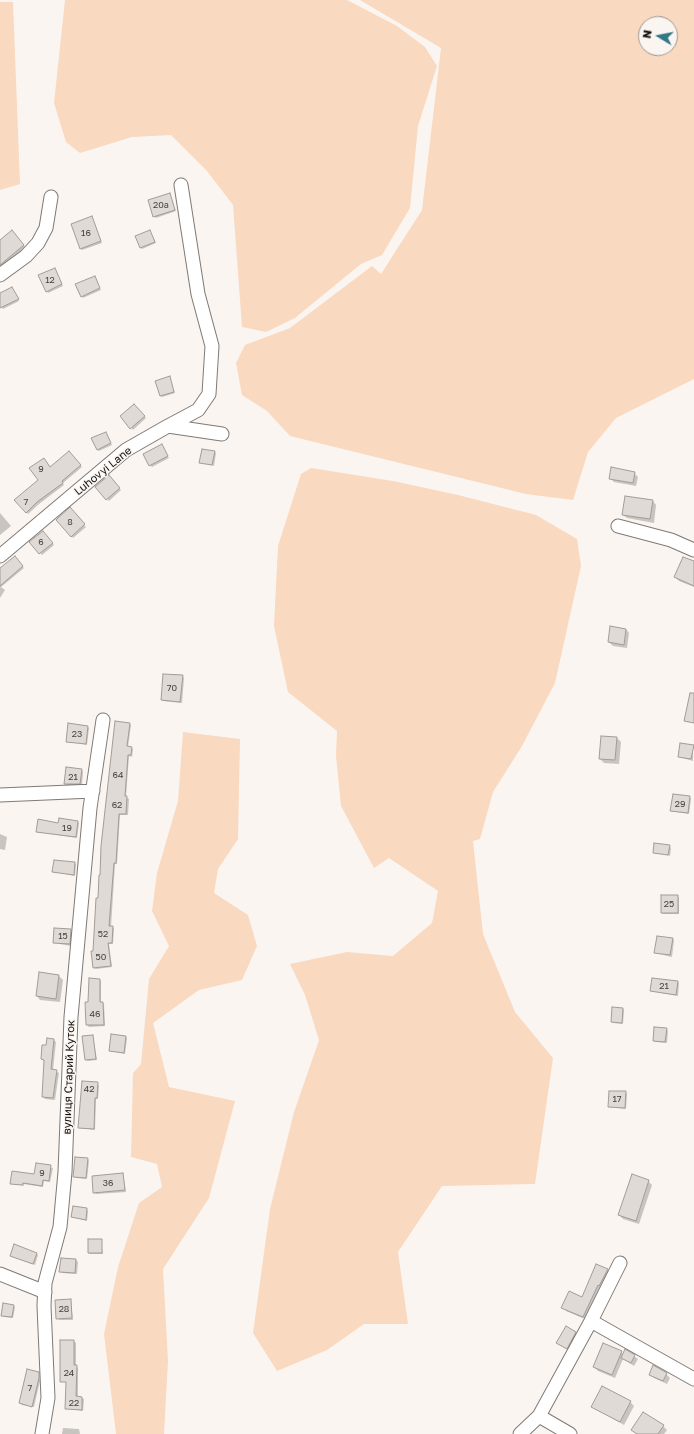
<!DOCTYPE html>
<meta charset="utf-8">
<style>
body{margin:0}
#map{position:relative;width:694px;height:1434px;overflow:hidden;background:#fbf5f1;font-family:"Golos Text",sans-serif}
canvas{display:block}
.north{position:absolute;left:638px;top:16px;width:40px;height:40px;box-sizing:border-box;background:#fbf5f1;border:1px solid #9e9996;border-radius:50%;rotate:280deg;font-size:11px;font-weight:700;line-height:16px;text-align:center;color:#12100e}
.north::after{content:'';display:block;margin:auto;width:14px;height:18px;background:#337985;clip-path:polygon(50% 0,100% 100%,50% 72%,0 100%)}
</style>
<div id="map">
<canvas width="694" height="1434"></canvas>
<div class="north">N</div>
</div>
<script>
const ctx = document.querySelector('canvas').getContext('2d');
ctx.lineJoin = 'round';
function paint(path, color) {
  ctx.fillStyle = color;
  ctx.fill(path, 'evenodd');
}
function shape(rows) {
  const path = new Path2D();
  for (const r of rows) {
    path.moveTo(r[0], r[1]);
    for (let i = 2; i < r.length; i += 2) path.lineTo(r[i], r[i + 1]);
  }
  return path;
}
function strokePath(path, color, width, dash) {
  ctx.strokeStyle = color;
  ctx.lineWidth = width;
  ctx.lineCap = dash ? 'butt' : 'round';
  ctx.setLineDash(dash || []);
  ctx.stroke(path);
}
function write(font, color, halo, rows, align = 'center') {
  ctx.font = font + ' "Golos Text",sans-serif';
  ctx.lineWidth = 3;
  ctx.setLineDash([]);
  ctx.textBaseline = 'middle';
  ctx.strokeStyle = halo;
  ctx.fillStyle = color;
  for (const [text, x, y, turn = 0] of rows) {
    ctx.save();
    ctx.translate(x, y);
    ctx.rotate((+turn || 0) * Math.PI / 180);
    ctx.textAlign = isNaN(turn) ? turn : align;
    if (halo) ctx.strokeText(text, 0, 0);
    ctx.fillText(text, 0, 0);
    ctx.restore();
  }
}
const green = shape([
 [65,0,347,0,397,26,425,47,437,66,418,126,410,208,382,255,361,264,295,318,266,332,242,327,233,205,207,171,171,135,132,137,80,153,66,142,54,103],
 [360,0,694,0,694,379,616,418,588,452,573,500,526,494,290,436,267,411,242,395,236,363,245,345,290,328,372,266,381,274,422,210,441,48],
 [646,24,670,24,670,48,646,48],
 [0,2,13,2,20,184,0,190],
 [311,468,393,481,458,495,536,515,577,539,581,566,555,683,522,746,493,792,480,839,473,841,483,934,515,1012,553,1058,535,1184,442,1186,398,1252,408,1324,364,1324,327,1350,277,1371,253,1333,270,1209,294,1112,319,1040,305,995,290,964,347,952,393,956,432,923,438,891,389,858,374,868,341,806,336,756,337,731,288,692,274,626,278,546,301,474],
 [183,732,240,739,238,839,218,869,214,893,248,915,257,946,242,980,199,990,153,1023,169,1087,235,1101,209,1198,163,1269,168,1361,164,1434,116,1434,104,1334,118,1267,139,1203,162,1187,157,1164,131,1157,133,1073,141,1064,149,979,169,946,152,911,157,873,178,801]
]);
const shadow = shape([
 [169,194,176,211,156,218,154,216],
 [92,218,102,243,82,250,81,249],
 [150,231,156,243,142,249,141,248],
 [14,234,26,248,0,269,0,241],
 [56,271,63,286,48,293,47,291],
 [94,277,101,290,83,298,82,296],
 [12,288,19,301,3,309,0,305,0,294],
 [169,377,175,393,162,397,161,396],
 [134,405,146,418,133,430,121,416],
 [106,433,112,445,99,451,98,450],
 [162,446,169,458,152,467,150,465],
 [214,452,216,453,214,466,200,462],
 [69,453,82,467,63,483,64,485,39,504,28,514,16,500],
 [634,473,638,477,636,486,614,482,610,478],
 [109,476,121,490,109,501,96,487],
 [653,501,656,505,654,523,627,518,623,515],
 [70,509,86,527,73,538,57,520],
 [0,513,11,526,0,535],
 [43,532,54,545,42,555,31,542],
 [15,557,24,568,1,587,5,590,0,598,0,570],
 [694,563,694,587,679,581,675,577],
 [626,629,629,633,627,648,613,646,609,642],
 [182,676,184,678,182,703,163,701,162,699],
 [130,724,131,725,128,747,133,749,132,757,129,756,126,797,129,799,128,815,120,815,117,864,115,864,111,927,114,928,113,944,109,944,112,967,96,969,94,968,94,952,98,899],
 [87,727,89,728,87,745,67,741],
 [617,738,621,742,619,764,604,763,600,759],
 [693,746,693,761,679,757],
 [82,770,83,772,82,785,66,785,65,784],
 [690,797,691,799,689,814,671,811],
 [78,822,79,823,77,838,37,832,59,824],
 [0,834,7,837,5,850,0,849],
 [669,846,671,848,670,856,654,852],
 [75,863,76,865,75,876,54,872],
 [678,896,679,898,679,914,663,914,662,913],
 [55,929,72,932,71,946,54,943],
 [672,939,674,940,672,957,655,953],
 [59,976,63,980,60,1002,40,1000,37,996],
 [100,980,101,981,101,1003,104,1004,105,1026,89,1027,87,1025,89,1003],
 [678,982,679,983,678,996,651,991],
 [623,1009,624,1010,623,1024,613,1023,612,1022],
 [666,1029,668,1031,667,1043,656,1042,654,1041],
 [93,1036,97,1060,88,1061,86,1060],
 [126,1037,127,1038,125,1054,110,1051],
 [54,1040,56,1042,53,1070,59,1073,55,1100,45,1099,43,1096,45,1062,42,1059,47,1046],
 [83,1082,99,1085,98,1099,96,1099,95,1130,79,1128],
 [626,1092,627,1094,626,1109,609,1107],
 [87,1159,89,1161,87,1179,76,1178,74,1176],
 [37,1164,53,1168,50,1182,44,1181,43,1187,24,1184,24,1186,11,1183,35,1175],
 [123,1174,126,1192,96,1194,94,1193],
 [648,1181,652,1185,639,1224,623,1219,619,1215],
 [87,1209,88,1211,87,1221,72,1217],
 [101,1240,103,1254,90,1254,89,1253],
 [15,1246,37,1254,38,1255,35,1265,13,1257],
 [61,1259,76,1260,78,1262,77,1274,62,1273,61,1271],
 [608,1270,611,1273,587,1320,566,1311,563,1307,583,1298],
 [71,1300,73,1320,59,1320,56,1301],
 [13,1306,15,1307,13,1318,4,1317,2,1315],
 [575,1333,577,1335,568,1350,559,1344],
 [74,1341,76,1343,76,1366,78,1368,78,1397,84,1399,83,1411,66,1408,67,1383,61,1381],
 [621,1352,624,1355,634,1356,638,1359,634,1366,623,1359,615,1378,598,1371,594,1367],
 [38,1373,40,1381,34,1407,22,1405,20,1403],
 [650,1374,666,1374,670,1378,667,1384,654,1378],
 [630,1402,634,1406,624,1425,592,1407],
 [663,1426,667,1430,664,1434,636,1434,633,1430],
 [63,1428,79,1429,80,1434,62,1434]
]);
const building = shape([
 [170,193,175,210,153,217,148,200,170,193],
 [92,216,101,241,80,249,71,224,92,216],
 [12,230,24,245,0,265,0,240,12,230],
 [150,230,155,242,140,248,135,236,150,230],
 [55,268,62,284,46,292,38,275,55,268],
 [95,276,100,288,81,297,75,284,95,276],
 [12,287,19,299,0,308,0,293,12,287],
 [170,376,174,392,160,396,155,381,170,376],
 [134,404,145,416,130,429,120,416,134,404],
 [106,432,111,443,97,450,91,438,106,432],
 [162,444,168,456,149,466,143,454,162,444],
 [202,449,215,451,212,465,199,463,202,449],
 [69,451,81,465,62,481,63,483,37,502,26,513,14,500,38,480,29,468,44,458,50,467,69,451],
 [611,467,635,472,633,483,609,479,611,467],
 [109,475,120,488,106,500,95,487,109,475],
 [625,496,653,500,650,519,622,515,625,496],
 [70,507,85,524,71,537,56,520,70,507],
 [43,531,53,543,39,554,29,542,43,531],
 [15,556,23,566,0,586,0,568,15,556],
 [683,557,694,561,694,586,674,577,683,557],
 [610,626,626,629,624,645,608,642,610,626],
 [163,674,183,675,180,702,161,700,163,674],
 [690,693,694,693,694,723,684,721,690,693],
 [115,721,130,723,127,746,132,747,131,755,128,755,125,796,127,796,126,814,119,814,116,863,114,863,109,926,113,926,112,943,108,943,111,966,93,968,91,951,93,951,96,898,98,898,99,875,100,875,101,846,115,721],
 [68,723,88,726,86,744,66,742,68,723],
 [601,736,617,737,615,760,599,759,601,736],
 [680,743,694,745,691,759,678,757,680,743],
 [66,767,82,769,80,784,64,784,66,767],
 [673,794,690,796,688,813,670,811,673,794],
 [59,818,78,821,76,837,36,832,38,819,58,823,59,818],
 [654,843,670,845,668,855,653,853,654,843],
 [54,860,75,862,74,875,52,872,54,860],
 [661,895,678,895,678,913,661,913,661,895],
 [54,928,71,929,70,944,53,943,54,928],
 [657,936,673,938,670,955,654,953,657,936],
 [39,972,59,975,56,999,36,996,39,972],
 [89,978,100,979,100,1002,103,1002,104,1025,86,1025,85,1002,88,1002,89,978],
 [652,978,678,981,676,995,650,991,652,978],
 [612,1007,623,1008,622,1023,611,1022,612,1007],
 [654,1027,667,1028,665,1042,653,1041,654,1027],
 [111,1034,126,1036,124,1053,109,1051,111,1034],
 [93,1035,96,1059,85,1060,82,1036,93,1035],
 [47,1038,54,1039,51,1069,57,1070,53,1098,42,1097,44,1060,41,1059,42,1045,46,1045,47,1038],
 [82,1081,98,1082,97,1098,95,1098,94,1129,78,1128,82,1081],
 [609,1091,626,1091,625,1108,608,1107,609,1091],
 [75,1157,88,1158,86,1178,73,1177,75,1157],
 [36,1163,51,1165,49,1181,43,1180,42,1186,23,1183,22,1185,10,1184,12,1171,34,1174,36,1163],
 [123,1173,125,1190,93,1193,92,1176,123,1173],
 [632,1174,649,1180,636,1221,618,1215,632,1174],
 [73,1206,87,1208,86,1220,71,1217,73,1206],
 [88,1239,102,1239,102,1253,88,1253,88,1239],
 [14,1244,37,1253,33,1264,10,1256,14,1244],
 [61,1258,76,1259,75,1273,59,1272,61,1258],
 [596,1264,608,1269,599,1286,598,1285,583,1317,561,1308,569,1291,582,1297,596,1264],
 [71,1299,72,1318,56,1319,55,1300,71,1299],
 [3,1303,14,1305,12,1317,1,1316,3,1303],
 [566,1326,576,1332,567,1349,556,1343,566,1326],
 [60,1340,74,1340,74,1365,77,1365,76,1396,82,1397,82,1410,65,1409,66,1382,60,1382,60,1340],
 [603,1343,622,1351,612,1375,593,1367,603,1343],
 [625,1349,635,1355,631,1363,621,1358,625,1349],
 [653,1365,667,1373,663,1381,649,1375,653,1365],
 [27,1369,39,1372,39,1378,32,1407,19,1403,27,1369],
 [602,1386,631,1401,620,1422,591,1407,602,1386],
 [643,1412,664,1425,658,1434,637,1434,631,1430,643,1412]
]);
const minor = shape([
 [0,275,26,256,38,243,46,228,51,197],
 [168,426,198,410,209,394,212,346,198,294,181,185],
 [618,526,671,540,694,550],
 [0,556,126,450,168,426,222,434],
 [0,795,93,791],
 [0,1274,45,1292],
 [591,1321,694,1379],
 [539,1416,570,1434],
 [42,1434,48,1398,44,1306,45,1283,60,1227,65,1172,71,1017,90,808,103,720],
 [520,1434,539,1416,591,1321,620,1263]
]);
const numberNames = [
 ["20а",161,205],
 ["16",86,233],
 ["12",50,280],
 ["9",41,469],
 ["7",26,502],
 ["8",70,522],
 ["6",41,542],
 ["70",172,688],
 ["23",77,734],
 ["64",118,775],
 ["21",73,777],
 ["29",680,804],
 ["62",117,805],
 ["19",67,828],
 ["25",669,904],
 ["52",103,934],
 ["15",63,936],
 ["50",101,957],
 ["21",664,986],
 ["46",95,1014],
 ["42",89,1089],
 ["17",617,1099],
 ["9",42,1173],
 ["36",108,1183],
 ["28",64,1309],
 ["24",69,1373],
 ["7",30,1388],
 ["22",74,1403]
];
const streetNames = [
 ["Luhovyi Lane",103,471,-39],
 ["вулиця Старий Куток",69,1077,-88]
];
paint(green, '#f9d9c0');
paint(shadow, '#0003');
paint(building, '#e0dad6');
strokePath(building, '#a29c98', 1);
strokePath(minor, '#7f7a76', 15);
strokePath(minor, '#fff', 13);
write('9px', '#464240', null, numberNames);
write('11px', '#12100e', '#fbf5f1', streetNames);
</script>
